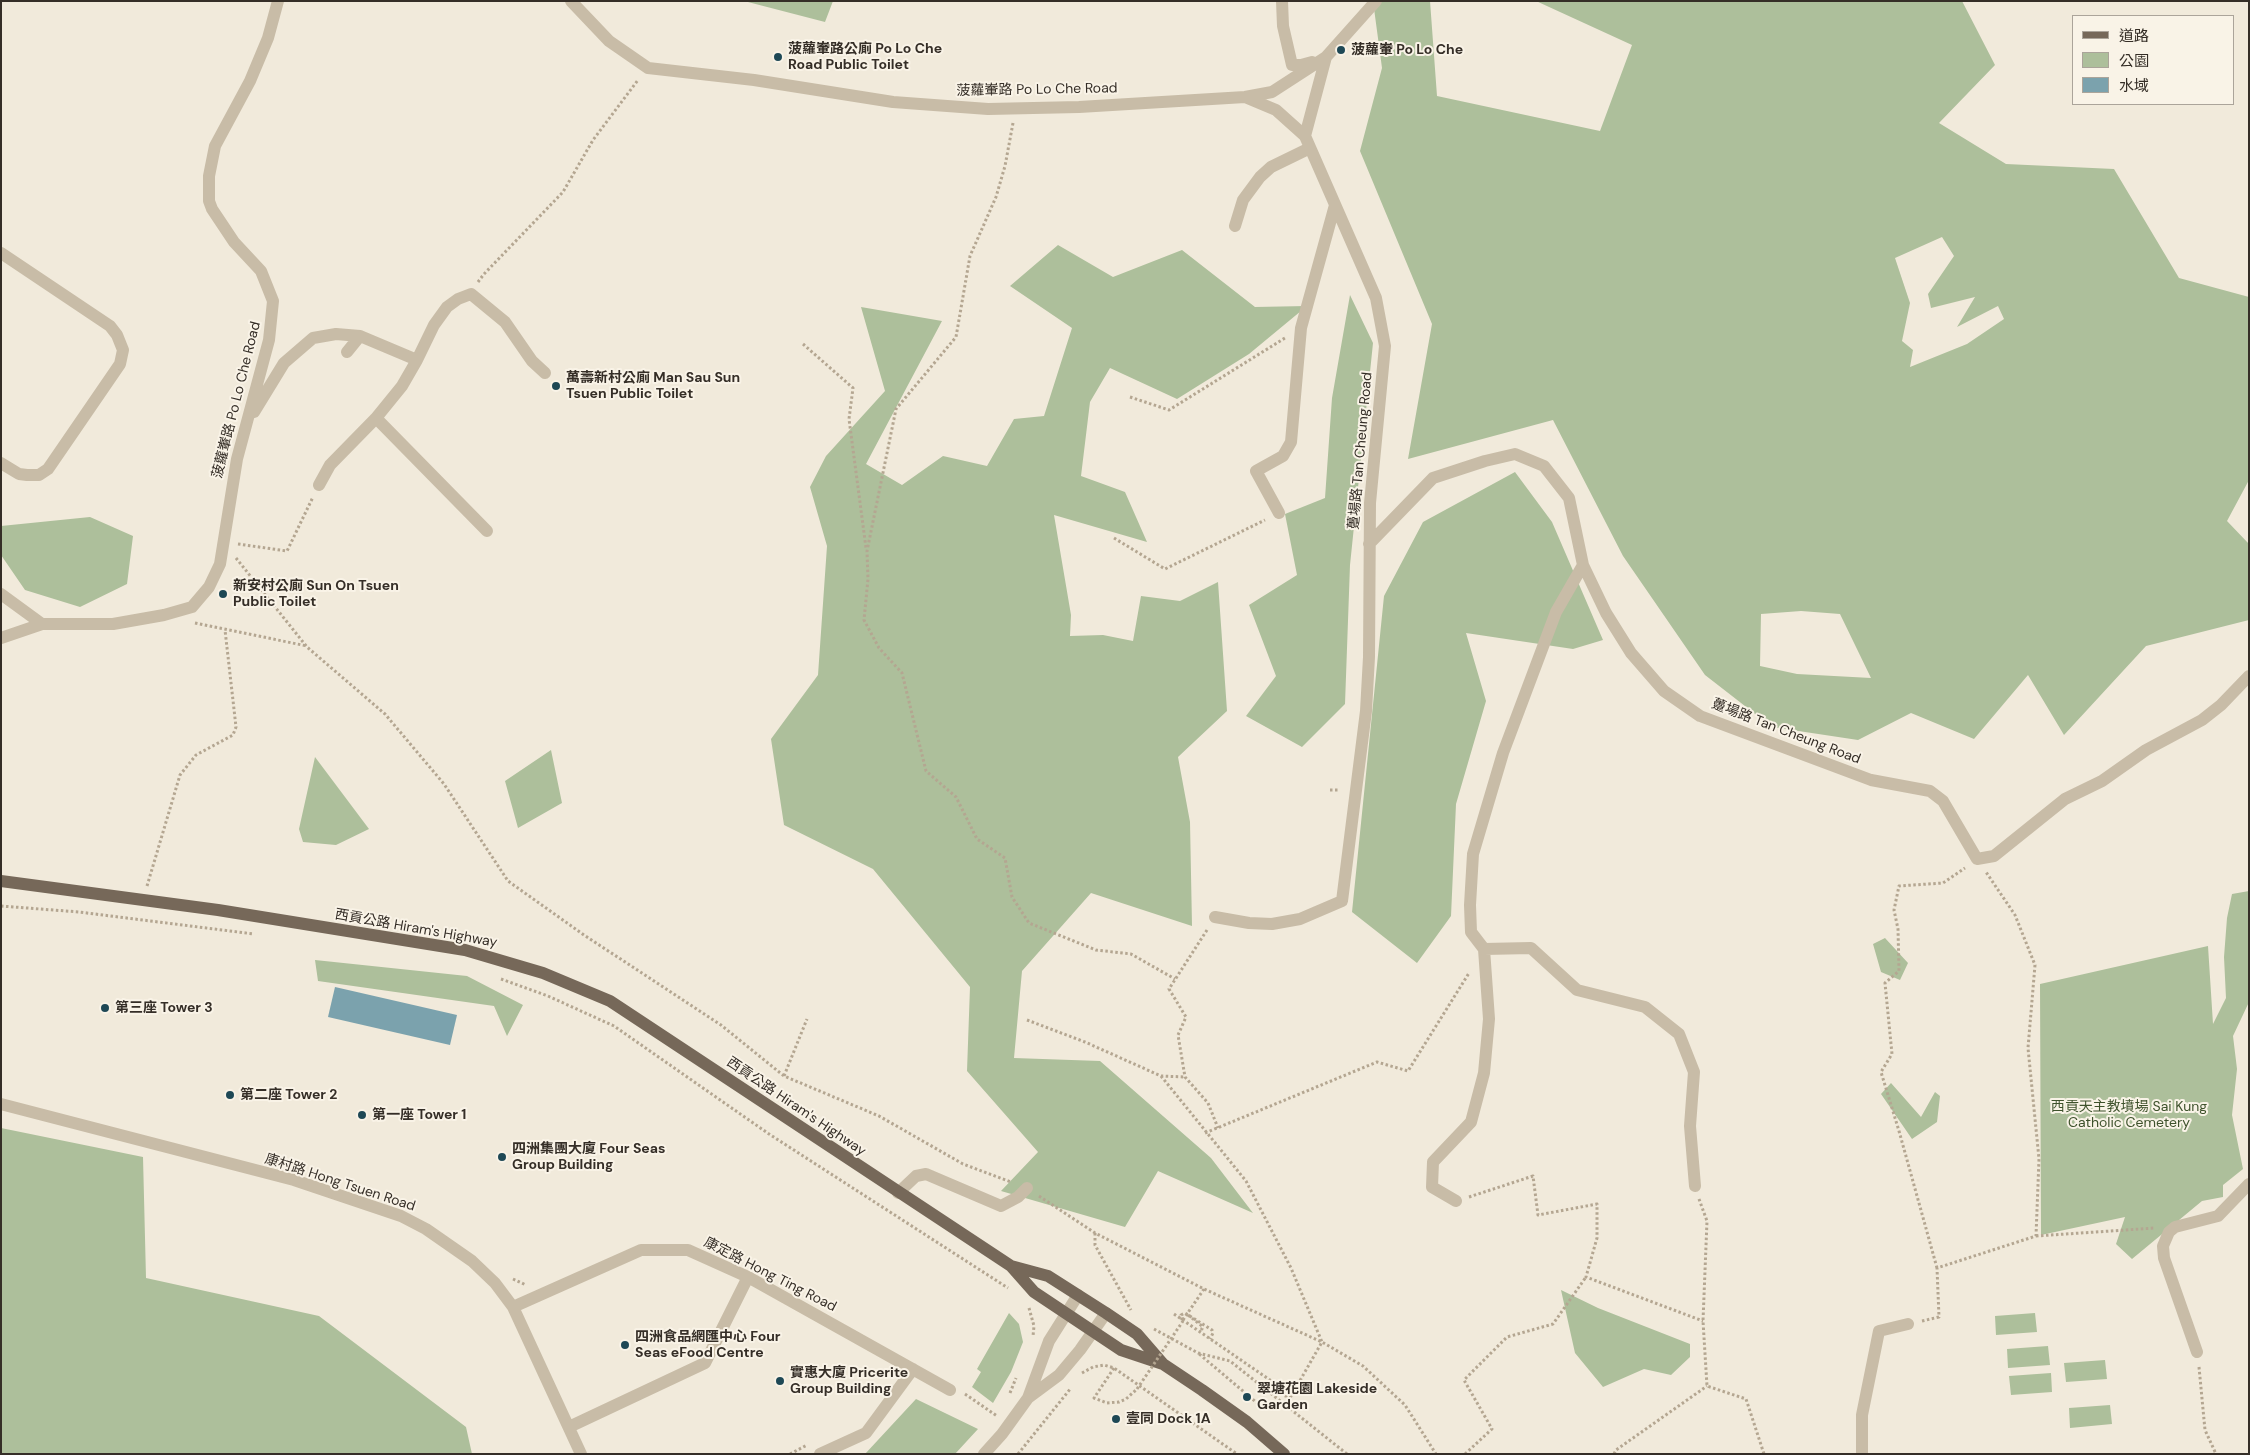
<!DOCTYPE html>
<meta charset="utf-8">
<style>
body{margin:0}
#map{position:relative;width:2250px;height:1455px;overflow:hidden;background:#f1eadb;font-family:"DM Sans","Noto Sans TC",sans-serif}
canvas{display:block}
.frame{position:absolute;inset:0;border:2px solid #352e27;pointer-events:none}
.legend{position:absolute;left:2072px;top:15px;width:162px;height:90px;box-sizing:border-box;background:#f9f3e7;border:1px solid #aba49a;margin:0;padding:6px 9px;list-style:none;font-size:15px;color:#352e27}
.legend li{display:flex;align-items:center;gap:10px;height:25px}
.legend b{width:25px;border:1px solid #aba49a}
</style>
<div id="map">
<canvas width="2250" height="1455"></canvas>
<div class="frame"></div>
<ul class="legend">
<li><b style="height:6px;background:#766859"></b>道路</li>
<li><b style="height:14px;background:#adbf9b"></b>公園</li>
<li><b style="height:14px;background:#7ba2ad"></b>水域</li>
</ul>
</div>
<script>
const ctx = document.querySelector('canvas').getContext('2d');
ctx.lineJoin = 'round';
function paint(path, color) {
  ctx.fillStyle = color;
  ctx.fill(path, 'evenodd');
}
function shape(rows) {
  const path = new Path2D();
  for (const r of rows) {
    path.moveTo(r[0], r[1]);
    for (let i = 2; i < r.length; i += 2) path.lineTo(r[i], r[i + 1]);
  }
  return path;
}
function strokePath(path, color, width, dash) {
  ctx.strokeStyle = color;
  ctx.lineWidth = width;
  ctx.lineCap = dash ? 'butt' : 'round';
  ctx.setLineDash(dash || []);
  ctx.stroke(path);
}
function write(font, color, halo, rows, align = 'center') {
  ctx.font = font + ' "DM Sans","Noto Sans TC",sans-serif';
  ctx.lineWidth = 4;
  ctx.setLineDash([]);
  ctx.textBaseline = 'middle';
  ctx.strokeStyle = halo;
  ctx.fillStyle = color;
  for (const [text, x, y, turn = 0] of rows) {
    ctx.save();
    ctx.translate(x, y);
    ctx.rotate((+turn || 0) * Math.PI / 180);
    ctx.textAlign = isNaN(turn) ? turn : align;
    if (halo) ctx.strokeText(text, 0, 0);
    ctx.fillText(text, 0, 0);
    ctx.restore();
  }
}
const green = shape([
 [744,1,833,1,825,22],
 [1373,1,1430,1,1437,96,1600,131,1632,45,1536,1,1962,1,1995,65,1939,123,2006,164,2114,169,2179,278,2249,297,2249,480,2227,521,2249,544,2249,620,2146,646,2064,735,2028,675,1974,739,1911,713,1858,740,1772,727,1705,675,1623,556,1553,420,1408,459,1432,324,1360,151,1382,68],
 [1942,237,1954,256,1928,294,1931,308,1975,297,1957,327,1998,306,2004,319,1967,344,1910,367,1913,350,1902,341,1910,303,1895,258],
 [1801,611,1840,614,1871,678,1797,674,1760,666,1761,614],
 [1058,245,1113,277,1182,250,1255,307,1307,306,1249,354,1177,399,1110,368,1090,402,1081,476,1125,492,1147,542,1054,515,1071,615,1070,636,1103,635,1133,641,1141,596,1180,601,1218,582,1227,711,1178,757,1190,822,1192,926,1091,893,1022,971,1014,1058,1100,1061,1211,1158,1253,1213,1158,1171,1125,1227,1001,1191,1038,1152,967,1071,970,987,873,869,784,825,771,739,818,675,827,546,810,487,826,456,885,391,861,307,942,321,866,464,902,485,943,456,987,466,1014,419,1044,416,1072,328,1010,286],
 [1350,295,1373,343,1350,565,1345,704,1302,747,1246,716,1276,676,1249,605,1297,575,1285,514,1325,498,1332,398],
 [1515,472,1552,522,1603,640,1573,649,1466,633,1486,701,1456,804,1451,916,1417,963,1352,912,1384,596,1423,522],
 [90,517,133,536,127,584,80,607,25,590,1,555,1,526],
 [551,750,562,803,518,828,505,781],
 [315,757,369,829,336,845,303,842,299,829],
 [2249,891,2249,1002,2233,1036,2237,1069,2232,1115,2243,1169,2223,1185,2223,1197,2202,1201,2132,1259,2116,1244,2125,1217,2041,1235,2040,984,2208,946,2213,1024,2226,998,2224,957,2227,918,2232,894],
 [1885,938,1908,963,1900,980,1881,972,1873,944],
 [315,960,467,976,523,1005,507,1036,494,1006,318,981],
 [1891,1083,1921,1117,1935,1092,1940,1096,1937,1122,1912,1139,1881,1094],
 [1,1128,143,1157,146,1278,319,1316,466,1427,472,1454,1,1454],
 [1561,1290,1598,1308,1690,1344,1690,1357,1671,1375,1644,1369,1603,1387,1575,1353],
 [1009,1313,1019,1324,1023,1342,1011,1372,993,1403,972,1387,981,1372,977,1369],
 [2035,1313,2037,1332,1996,1335,1995,1316],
 [2048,1346,2050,1365,2008,1368,2007,1349],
 [2105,1360,2107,1379,2066,1382,2064,1363],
 [2051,1373,2052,1392,2011,1395,2009,1376],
 [916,1399,978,1429,955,1454,865,1454],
 [2110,1405,2112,1424,2070,1428,2069,1408]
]);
const water = shape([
 [335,987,457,1015,450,1045,328,1017]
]);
const path = shape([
 [1013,123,1005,166,996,197,970,256,956,337,896,409,867,551,868,579,864,620,879,648,902,673,926,771,956,797,977,839,1005,858,1012,897,1029,923,1096,950,1131,954,1175,979],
 [478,282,484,274,563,192,593,140,638,80],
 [803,344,853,388,849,419,866,548],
 [1130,397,1169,410,1285,338],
 [1114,538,1165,569,1265,520],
 [238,544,287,551,313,497],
 [236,558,307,647,385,714,444,784,508,881,584,935,721,1025,784,1076,879,1116,963,1164,1011,1182],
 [195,623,307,646],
 [1330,790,1340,790],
 [147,886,180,775,196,755,233,735,236,727,225,630],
 [1,906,79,912,254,934],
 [1207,930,1169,989,1186,1017,1178,1035,1185,1077,1208,1103,1218,1128],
 [501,979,548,996,614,1026,769,1134,1008,1288],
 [1027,1020,1085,1042,1161,1076,1185,1077],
 [784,1076,807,1019],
 [1161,1076,1246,1181,1291,1268,1322,1342,1286,1405,1263,1408,1198,1353],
 [1205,1133,1377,1062,1408,1071,1469,973],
 [1039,1196,1095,1233,1204,1289,1322,1342,1363,1366,1405,1405,1436,1454],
 [1469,1197,1533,1176,1538,1215,1597,1204,1597,1238,1586,1277,1703,1321],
 [1699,1199,1707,1221,1703,1321,1707,1386,1746,1399,1764,1454],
 [1095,1233,1095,1245,1131,1310],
 [2036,1236,2155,1228],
 [1937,1268,1899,1131,1881,1072,1892,1054,1885,983,1899,971,1898,929,1894,910,1899,886,1943,883,1965,868],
 [513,1279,526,1285],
 [1029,1308,1034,1326,1033,1336],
 [1174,1314,1286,1391,1286,1405],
 [1188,1315,1202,1326,1202,1329,1198,1329],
 [1182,1320,1181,1315,1185,1313,1212,1330,1213,1333,1210,1339],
 [1183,1320,1204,1289],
 [1922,1321,1939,1317,1937,1268,2036,1236,2039,1159,2028,1048,2035,965,2015,915,1986,872],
 [1154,1329,1198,1353,1230,1361,1347,1454],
 [2199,1367,2205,1430,2216,1454],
 [1114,1368,1094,1398,1107,1403,1119,1402,1126,1399,1137,1389],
 [1082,1373,1093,1367,1104,1365,1114,1368,1237,1454],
 [1010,1393,1016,1378],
 [965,1394,997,1416],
 [790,1454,807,1445],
 [1018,1454,1071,1388],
 [1465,1454,1492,1429,1464,1380,1507,1337,1553,1324,1586,1277],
 [1614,1454,1616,1450,1707,1386]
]);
const minor = shape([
 [571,1,609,41,648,68,754,80,893,102,988,109,1079,107,1245,97,1272,92,1326,57,1376,1],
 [1282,1,1283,26,1292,65,1301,65,1312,62],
 [1305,136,1326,57],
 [1235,226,1243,200,1260,177,1271,167,1310,148],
 [1,253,110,326,117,335,123,350,120,364,48,469,39,475,27,475,19,474,1,463],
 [347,352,360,336],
 [417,360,402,386,376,418,487,531],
 [254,412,284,363,313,338,336,334,360,336,417,360,434,325,447,307,458,299,471,294,505,322,532,361,545,373],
 [319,485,330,465,376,418],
 [1279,513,1256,471,1283,456,1291,442,1301,328,1335,205],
 [1369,544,1433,478,1485,461,1515,454,1544,466,1569,498,1583,565,1606,613,1631,653,1664,691,1700,716,1871,780,1930,791,1943,801,1977,859,1994,856,2065,799,2102,781,2146,750,2202,720,2221,705,2249,676],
 [1583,565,1556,612,1503,753,1473,854,1470,905,1471,932,1484,949,1531,948,1577,990,1645,1007,1679,1034,1694,1072,1690,1126,1695,1186],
 [1,594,42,624],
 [1,638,42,624,113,624,164,615,192,607,209,587,220,564,237,459,269,340,273,301,261,271,234,242,212,209,209,201,209,176,215,146,250,81,268,38,278,1],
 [1215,917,1249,923,1272,924,1300,919,1342,901,1366,711,1369,657,1370,503,1385,346,1376,298,1305,136,1276,110,1245,97],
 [1,1104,294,1180,401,1216,426,1229,472,1261,495,1283,513,1307,581,1454],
 [898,1193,916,1176,926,1174,1001,1206,1018,1197,1027,1188],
 [1456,1201,1432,1187,1433,1162,1471,1122,1484,1073,1489,1019,1484,949],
 [513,1307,641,1250,688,1250,748,1277,950,1390],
 [2197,1352,2164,1258,2163,1246,2169,1232,2175,1227,2218,1216,2249,1184],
 [1028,1398,1059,1375,1080,1350,1106,1313],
 [569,1427,705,1363,748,1277],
 [820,1454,866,1433,913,1369],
 [984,1454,1002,1434,1028,1398,1049,1341,1078,1295],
 [1862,1454,1862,1415,1879,1331,1908,1324]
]);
const major = shape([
 [1,881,218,910,465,950,543,973,610,1001,1011,1266,1034,1292,1121,1350,1163,1364,1202,1390,1247,1422,1284,1454],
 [1011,1266,1048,1276,1106,1313,1137,1334,1163,1364]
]);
const pathBridge = shape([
 [1137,1389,1183,1321]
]);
const markers = [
 [1341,50,5,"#1e4855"],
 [778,57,5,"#1e4855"],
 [556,386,5,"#1e4855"],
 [223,594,5,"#1e4855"],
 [105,1008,5,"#1e4855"],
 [230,1095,5,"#1e4855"],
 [362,1115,5,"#1e4855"],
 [502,1157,5,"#1e4855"],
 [625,1345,5,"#1e4855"],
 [780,1381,5,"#1e4855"],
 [1247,1397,5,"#1e4855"],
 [1116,1419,5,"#1e4855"]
];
const poiNames = [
 ["菠蘿輋路公廁 Po Lo Che",788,49],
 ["Road Public Toilet",788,65],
 ["菠蘿輋 Po Lo Che",1351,50],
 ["萬壽新村公廁 Man Sau Sun",566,378],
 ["Tsuen Public Toilet",566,394],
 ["新安村公廁 Sun On Tsuen",233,586],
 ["Public Toilet",233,602],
 ["第三座 Tower 3",115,1008],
 ["第二座 Tower 2",240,1095],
 ["第一座 Tower 1",372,1115],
 ["四洲集團大廈 Four Seas",512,1149],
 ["Group Building",512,1165],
 ["四洲食品網匯中心 Four",635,1337],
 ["Seas eFood Centre",635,1353],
 ["實惠大廈 Pricerite",790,1373],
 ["Group Building",790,1389],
 ["翠塘花園 Lakeside",1257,1389],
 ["Garden",1257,1405],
 ["壹同 Dock 1A",1126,1419]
];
const streetNames = [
 ["菠蘿輋路 Po Lo Che Road",1037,90,-1],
 ["菠蘿輋路 Po Lo Che Road",237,400,-76],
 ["躉場路 Tan Cheung Road",1361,451,-85],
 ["躉場路 Tan Cheung Road",1786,732,21],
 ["西貢公路 Hiram's Highway",416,929,10],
 ["西貢公路 Hiram's Highway",796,1107,34],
 ["康村路 Hong Tsuen Road",340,1183,18],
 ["康定路 Hong Ting Road",770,1275,27]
];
const parkNames = [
 ["西貢天主教墳場 Sai Kung",2129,1107],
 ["Catholic Cemetery",2129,1123]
];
paint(green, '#adbf9b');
paint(water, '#7ba2ad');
strokePath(path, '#b4a691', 3, [2.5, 2.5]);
strokePath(minor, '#c8bca7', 12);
strokePath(major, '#766859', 12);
strokePath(pathBridge, '#b4a691', 3, [2.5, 2.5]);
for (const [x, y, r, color] of markers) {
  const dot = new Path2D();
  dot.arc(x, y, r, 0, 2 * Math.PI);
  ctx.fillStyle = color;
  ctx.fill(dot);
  strokePath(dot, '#f9f3e7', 2);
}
write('bold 14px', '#352e27', '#f9f3e7', poiNames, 'left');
write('14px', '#352e27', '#f9f3e7', streetNames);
write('14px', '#3e522c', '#f9f3e7', parkNames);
</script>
